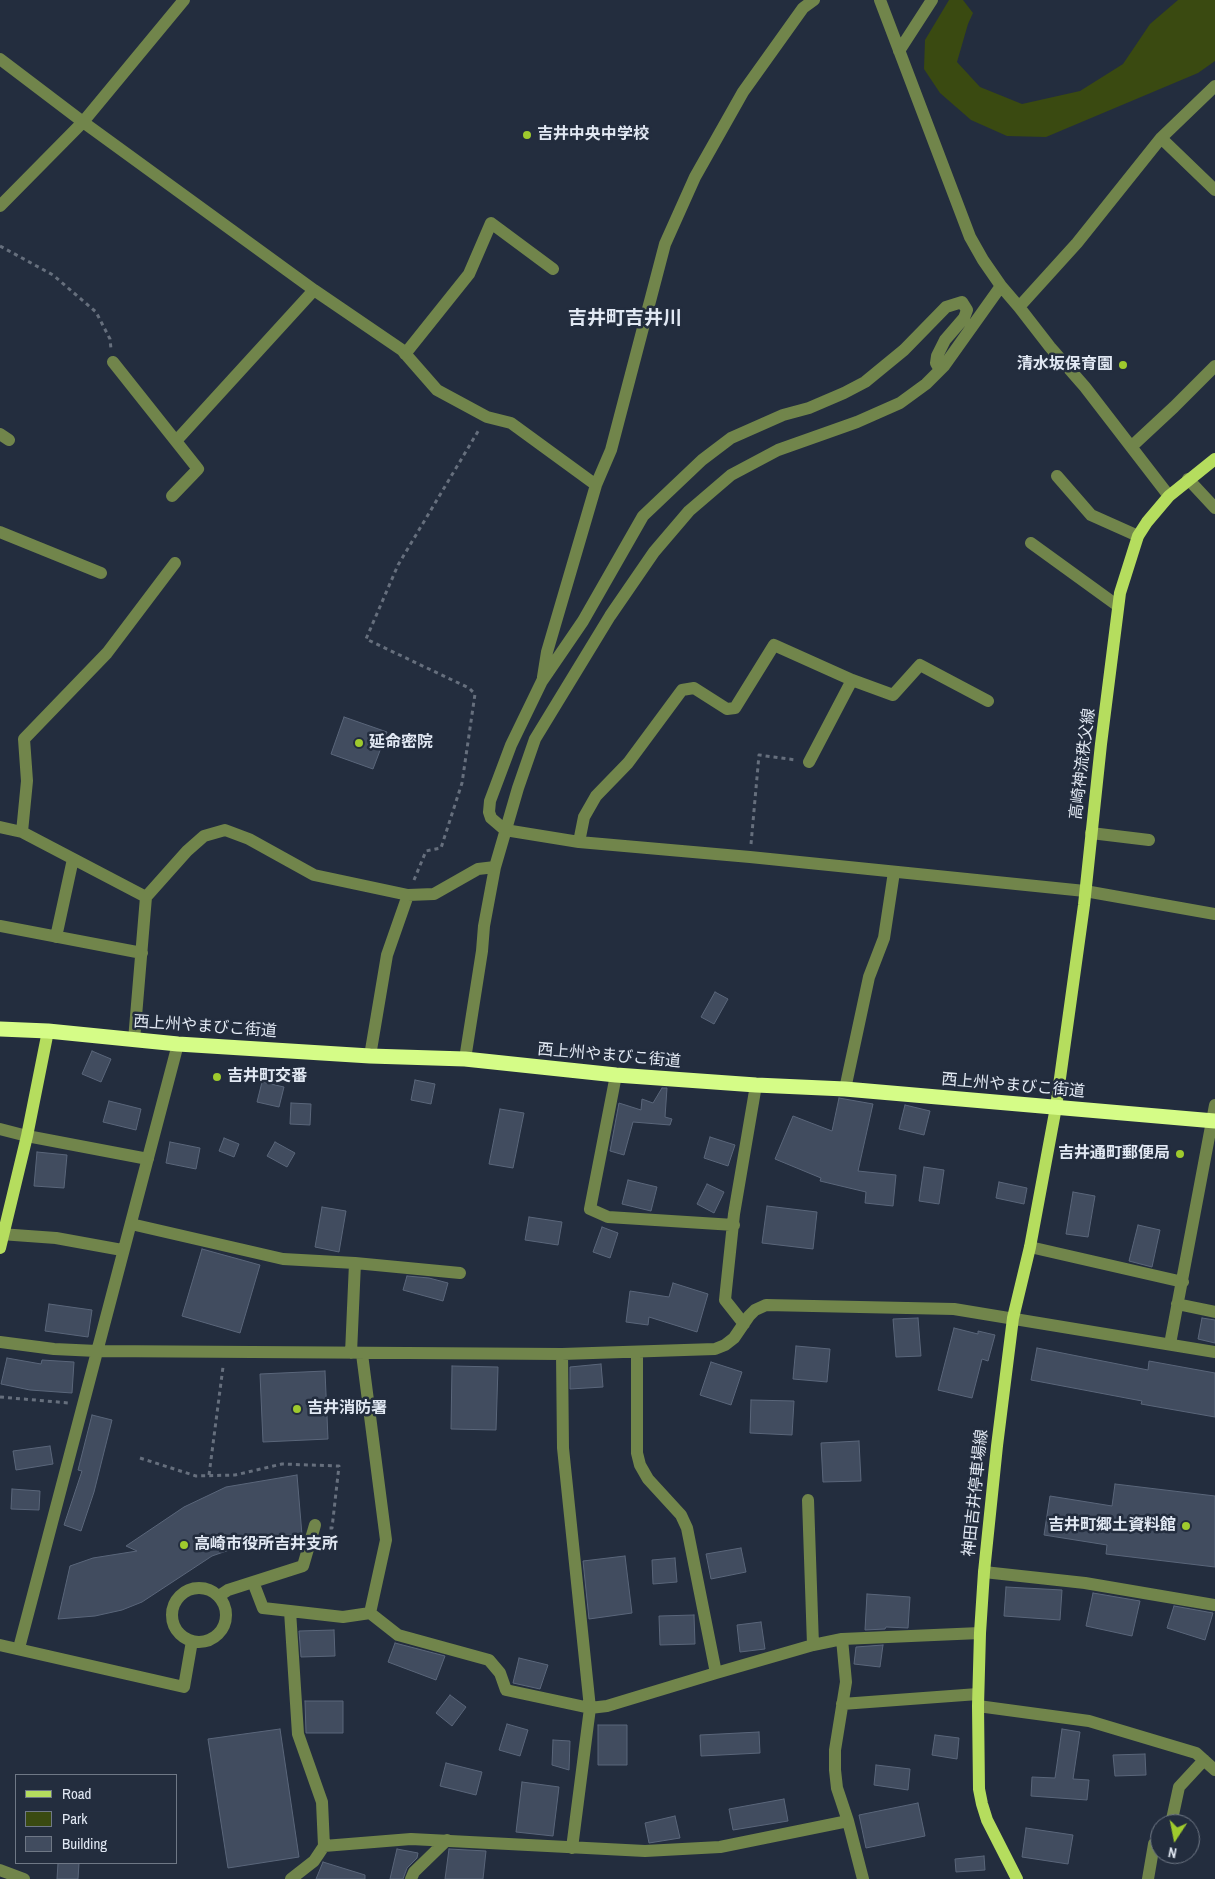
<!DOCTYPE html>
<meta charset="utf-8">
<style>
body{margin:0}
#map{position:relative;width:1215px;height:1879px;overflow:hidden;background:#232d3e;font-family:"Archivo Narrow",sans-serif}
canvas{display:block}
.legend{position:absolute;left:15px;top:1774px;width:162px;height:90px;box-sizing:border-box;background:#232d3e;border:1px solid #6f7886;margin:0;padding:6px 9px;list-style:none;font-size:15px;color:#e1e8f3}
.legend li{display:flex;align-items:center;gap:10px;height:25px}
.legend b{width:25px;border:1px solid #6f7886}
.north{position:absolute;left:1150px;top:1814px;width:50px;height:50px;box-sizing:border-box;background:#232d3e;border:1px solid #6f7886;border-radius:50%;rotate:191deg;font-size:14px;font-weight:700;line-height:20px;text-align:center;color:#e1e8f3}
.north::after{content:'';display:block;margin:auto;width:18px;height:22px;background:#9fca2d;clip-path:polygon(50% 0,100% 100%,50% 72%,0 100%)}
</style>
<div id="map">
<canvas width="1215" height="1879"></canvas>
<ul class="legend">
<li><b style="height:6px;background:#b5dd5e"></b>Road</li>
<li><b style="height:14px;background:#3a4a11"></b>Park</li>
<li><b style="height:14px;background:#414c5f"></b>Building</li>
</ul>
<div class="north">N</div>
</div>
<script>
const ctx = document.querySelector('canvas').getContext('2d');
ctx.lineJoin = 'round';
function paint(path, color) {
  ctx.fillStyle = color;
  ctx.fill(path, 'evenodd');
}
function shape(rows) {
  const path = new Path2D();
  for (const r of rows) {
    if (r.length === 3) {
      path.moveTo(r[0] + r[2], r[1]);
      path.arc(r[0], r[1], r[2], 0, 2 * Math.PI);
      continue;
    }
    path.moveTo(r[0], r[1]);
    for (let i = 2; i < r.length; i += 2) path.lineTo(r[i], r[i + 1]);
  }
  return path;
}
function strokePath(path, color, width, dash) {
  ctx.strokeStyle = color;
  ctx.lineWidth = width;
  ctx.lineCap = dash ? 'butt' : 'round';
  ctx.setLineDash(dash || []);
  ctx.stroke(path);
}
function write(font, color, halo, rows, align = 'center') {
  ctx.font = font + ' "Archivo Narrow","Noto Sans JP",sans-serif';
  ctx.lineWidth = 5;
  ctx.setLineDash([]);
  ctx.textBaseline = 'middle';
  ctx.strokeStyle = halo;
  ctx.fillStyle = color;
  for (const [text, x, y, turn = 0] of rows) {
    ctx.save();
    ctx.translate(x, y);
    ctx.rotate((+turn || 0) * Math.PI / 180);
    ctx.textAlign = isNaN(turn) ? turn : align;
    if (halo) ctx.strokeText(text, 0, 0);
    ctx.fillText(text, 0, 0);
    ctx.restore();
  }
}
const green = shape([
 [949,0,963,0,973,13,968,24,957,62,980,87,1022,104,1080,91,1123,64,1150,24,1178,0,1215,0,1215,61,1198,73,1046,137,1007,136,971,120,940,93,924,69,925,40]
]);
const building = shape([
 [344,717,387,732,373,769,331,754,344,717],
 [715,992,728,999,714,1024,701,1017,715,992],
 [92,1051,111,1059,101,1082,82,1074,92,1051],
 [415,1080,435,1084,431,1104,411,1100,415,1080],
 [262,1082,284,1087,279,1107,257,1102,262,1082],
 [662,1088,667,1088,665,1117,672,1119,670,1125,633,1122,624,1155,610,1151,619,1103,641,1110,642,1099,653,1103,662,1088],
 [839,1098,873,1104,858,1171,896,1175,893,1206,865,1203,866,1192,820,1181,821,1178,775,1159,793,1116,832,1131,839,1098],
 [109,1101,141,1109,136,1130,103,1122,109,1101],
 [291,1103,311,1104,310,1125,290,1124,291,1103],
 [905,1105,930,1111,924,1135,899,1129,905,1105],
 [500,1109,524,1113,513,1168,489,1164,500,1109],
 [710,1137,735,1145,728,1166,704,1158,710,1137],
 [224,1138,239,1144,234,1157,219,1151,224,1138],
 [170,1142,200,1148,196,1169,166,1163,170,1142],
 [275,1142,295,1153,287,1167,267,1156,275,1142],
 [37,1152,67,1155,64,1188,34,1186,37,1152],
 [924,1167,944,1170,939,1204,919,1201,924,1167],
 [628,1180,657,1187,651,1211,622,1204,628,1180],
 [999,1182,1027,1188,1024,1204,996,1198,999,1182],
 [707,1184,724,1192,714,1213,697,1204,707,1184],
 [1073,1192,1095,1196,1088,1237,1066,1234,1073,1192],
 [767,1206,817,1212,813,1249,762,1243,767,1206],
 [322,1207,346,1211,339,1252,315,1247,322,1207],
 [529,1217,562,1222,558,1245,525,1240,529,1217],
 [1138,1225,1160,1230,1152,1267,1129,1261,1138,1225],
 [602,1227,618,1233,610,1258,593,1252,602,1227],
 [202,1249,260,1265,240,1333,182,1316,202,1249],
 [407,1276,429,1278,448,1283,443,1301,403,1290,407,1276],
 [673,1283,708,1294,697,1332,649,1317,648,1325,626,1322,630,1291,669,1297,673,1283],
 [49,1304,92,1310,88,1337,45,1331,49,1304],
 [918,1318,921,1356,896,1357,893,1319,918,1318],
 [1202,1318,1215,1320,1215,1343,1198,1339,1202,1318],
 [954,1328,978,1334,978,1331,995,1335,988,1361,982,1359,972,1398,938,1390,954,1328],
 [796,1346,830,1349,827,1382,793,1379,796,1346],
 [1037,1348,1148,1370,1149,1361,1215,1373,1215,1417,1141,1404,1142,1401,1031,1380,1037,1348],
 [7,1358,41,1364,42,1360,74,1362,72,1393,30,1390,1,1384,7,1358],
 [711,1362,742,1372,731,1405,700,1395,711,1362],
 [601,1364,603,1387,570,1389,570,1367,601,1364],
 [452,1366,498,1367,496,1430,451,1429,452,1366],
 [325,1371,328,1439,263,1442,260,1374,325,1371],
 [751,1400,794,1401,792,1435,750,1433,751,1400],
 [92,1415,112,1420,94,1492,81,1531,64,1525,82,1471,78,1470,92,1415],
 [859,1441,861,1481,823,1482,821,1443,859,1441],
 [50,1446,53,1464,16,1470,13,1451,50,1446],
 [297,1475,302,1535,278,1535,255,1541,212,1556,142,1602,122,1610,95,1616,58,1619,70,1566,93,1558,137,1551,126,1546,184,1507,226,1487,297,1475],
 [1115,1484,1215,1496,1215,1567,1106,1554,1107,1545,1044,1535,1050,1496,1112,1506,1115,1484],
 [12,1489,40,1491,39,1510,11,1509,12,1489],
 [741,1548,746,1572,711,1579,706,1554,741,1548],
 [625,1556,632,1613,589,1619,583,1561,625,1556],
 [675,1558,677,1582,653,1584,652,1560,675,1558],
 [1006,1587,1062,1590,1060,1620,1004,1616,1006,1587],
 [1093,1593,1140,1601,1132,1636,1086,1626,1093,1593],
 [867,1594,910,1597,908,1628,886,1627,885,1629,865,1630,867,1594],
 [1174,1606,1213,1613,1205,1640,1167,1628,1174,1606],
 [694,1615,695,1644,660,1645,659,1616,694,1615],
 [761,1622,765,1649,740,1652,737,1625,761,1622],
 [334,1630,335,1656,301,1657,299,1631,334,1630],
 [395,1643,445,1656,436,1680,388,1662,395,1643],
 [883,1645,880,1667,854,1664,856,1647,883,1645],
 [519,1658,548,1665,540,1689,513,1683,519,1658],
 [450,1695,466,1707,452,1726,436,1713,450,1695],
 [305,1701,343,1701,343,1733,306,1733,305,1701],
 [507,1724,528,1730,520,1756,499,1750,507,1724],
 [598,1725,627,1725,627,1765,598,1765,598,1725],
 [280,1729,299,1857,228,1868,208,1739,280,1729],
 [1062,1729,1080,1732,1073,1779,1089,1780,1087,1800,1031,1796,1032,1777,1055,1778,1062,1729],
 [759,1732,760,1753,701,1756,700,1735,759,1732],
 [935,1735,959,1738,957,1759,932,1755,935,1735],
 [553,1740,570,1741,569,1770,552,1765,553,1740],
 [1145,1754,1146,1775,1115,1776,1113,1755,1145,1754],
 [446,1763,482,1772,476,1795,440,1786,446,1763],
 [876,1765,910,1769,908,1790,874,1785,876,1765],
 [522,1782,559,1787,553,1836,516,1832,522,1782],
 [784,1799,788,1821,733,1830,729,1809,784,1799],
 [918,1803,925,1836,866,1848,859,1815,918,1803],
 [675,1816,680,1838,649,1843,645,1823,675,1816],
 [1026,1828,1073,1835,1068,1864,1022,1857,1026,1828],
 [397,1849,418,1853,417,1858,407,1868,403,1879,390,1879,397,1849],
 [449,1849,486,1851,483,1879,445,1879,449,1849],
 [984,1856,985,1870,956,1872,955,1859,984,1856],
 [323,1862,365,1875,365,1879,316,1879,323,1862],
 [58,1863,79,1863,78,1879,57,1879,58,1863]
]);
const path = shape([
 [0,246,53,275,96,312,110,339,111,349],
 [751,844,759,755,796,760],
 [414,880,426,851,441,848,462,783,475,694,469,688,366,639,398,565,480,428],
 [0,1397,69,1403],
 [140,1458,196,1476,235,1475,282,1464,339,1466,332,1528,327,1528],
 [209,1475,223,1367]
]);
const minor = shape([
 [880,0,970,237,983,260,1001,286,1019,307,1050,347,1085,387,1169,496],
 [899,51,932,0],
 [0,59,83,122,314,290,402,350,437,390,487,417,511,423,596,485],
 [1161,138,1215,190],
 [0,206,83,122,184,0],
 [1019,307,1077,243,1161,138,1215,86],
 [405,354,469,274,491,223,553,269],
 [113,362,198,469,172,496],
 [940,370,936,363,937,356,945,340,964,318,967,310,962,302,946,307,904,350,865,382,844,393,809,408,783,415,731,438,702,460,643,516,583,621,542,681,511,745,490,801,489,812,491,818,505,830,579,842,750,857,1085,891,1215,914],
 [0,434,9,440],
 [176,441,314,290],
 [1131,447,1174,407,1215,366],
 [1057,476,1091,515,1138,536],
 [1188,479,1215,508],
 [0,532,101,573],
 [1031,543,1118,606],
 [543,677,547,652,596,485,611,450,665,244,695,177,743,92,803,8,814,0],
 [809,762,852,680],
 [0,827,22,832,146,897],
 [22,832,27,781,24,739,107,653,175,563],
 [1091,833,1149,840],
 [579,842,584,817,596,796,628,763,682,690,694,688,727,709,735,708,774,645,852,680,893,695,920,665,988,701],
 [0,926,142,953],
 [56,937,73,859],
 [134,1040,146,897,187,851,204,836,225,830,249,839,314,875,408,895],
 [370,1056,387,955,408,895,434,894,478,869,495,867],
 [465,1059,482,951,484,926,495,867,518,788,535,739,610,616,654,552,689,511,731,475,778,450,857,422,900,403,926,384,944,366,1001,286],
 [616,1075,590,1209,608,1217,734,1225],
 [845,1089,869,977,884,938,894,872],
 [0,1129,27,1136,148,1159],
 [131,1224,283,1259,355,1263,460,1273],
 [0,1234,56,1238,122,1250],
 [1030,1247,1183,1282],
 [1177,1304,1215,1312],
 [744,1324,725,1300,726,1290,734,1214,756,1085],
 [0,1342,54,1349,97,1351,562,1354,715,1349,725,1345,734,1338,749,1316,755,1310,766,1305,954,1309,1215,1352],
 [1170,1344,1215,1105],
 [637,1352,637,1453,640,1465,648,1479,681,1515,687,1528,716,1673],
 [351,1353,355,1263],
 [362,1354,386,1540,370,1613,398,1635,489,1660,500,1673,506,1690,590,1708,607,1706,716,1673,813,1645,842,1639,980,1633],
 [562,1354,563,1448,590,1708,572,1848],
 [808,1500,813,1645],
 [984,1572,1085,1583,1215,1605],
 [253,1582,263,1608,290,1611],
 [199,1615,27],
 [219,1596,228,1590,303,1566,315,1525],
 [842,1639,846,1682,835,1750,835,1770,837,1788,848,1821,863,1879],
 [0,1645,184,1687,192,1641],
 [19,1648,178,1044],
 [842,1704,978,1694],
 [978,1706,1089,1721,1196,1753,1215,1770],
 [1171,1824,1179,1787,1204,1760],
 [324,1846,322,1802,298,1734,290,1611,343,1617,370,1613],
 [0,1870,24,1879],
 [291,1879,314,1861,324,1846,411,1839,645,1851,720,1847,848,1821],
 [411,1879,414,1872,447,1840],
 [1148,1879,1154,1844,1160,1842]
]);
const major = shape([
 [0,1248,27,1136,48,1031],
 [1017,1879,987,1820,982,1804,979,1789,978,1706,980,1633,984,1572,997,1446,1013,1318,1030,1247,1056,1107,1084,905,1101,744,1120,593,1138,536,1147,522,1169,496,1215,459]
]);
const highway = shape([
 [0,1029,48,1031,178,1044,370,1056,465,1059,616,1075,756,1085,845,1089,1215,1121]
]);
const markers = [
 [527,135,5,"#9fca2d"],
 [1123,365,5,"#9fca2d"],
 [359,743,5,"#9fca2d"],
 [217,1077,5,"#9fca2d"],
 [1180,1154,5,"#9fca2d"],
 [297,1409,5,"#9fca2d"],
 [1186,1526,5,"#9fca2d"],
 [184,1545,5,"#9fca2d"]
];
const poiNames = [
 ["吉井中央中学校",537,135],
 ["清水坂保育園",1113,365,"right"],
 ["延命密院",369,743],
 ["吉井町交番",227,1077],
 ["吉井通町郵便局",1170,1154,"right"],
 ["吉井消防署",307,1409],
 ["吉井町郷土資料館",1176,1526,"right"],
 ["高崎市役所吉井支所",194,1545]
];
const streetNames = [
 ["高崎神流秩父線",1083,764,-83],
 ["西上州やまびこ街道",205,1027,4],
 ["西上州やまびこ街道",609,1056,5],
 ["西上州やまびこ街道",1013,1086,5],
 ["神田吉井停車場線",976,1493,-84]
];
const quarterNames = [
 ["吉井町吉井川",625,319]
];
paint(green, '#3a4a11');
paint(building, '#414c5f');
strokePath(building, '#5a667a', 1);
strokePath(path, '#666f7d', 3, [4, 4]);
strokePath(minor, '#71854b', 12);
strokePath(major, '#b5dd5e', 12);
strokePath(highway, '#d5fc87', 15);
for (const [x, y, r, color] of markers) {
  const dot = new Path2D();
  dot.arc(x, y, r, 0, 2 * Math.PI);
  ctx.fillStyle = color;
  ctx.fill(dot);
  strokePath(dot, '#232d3e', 2);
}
write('bold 16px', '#e1e8f3', '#232d3e', poiNames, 'left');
write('16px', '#e1e8f3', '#232d3e', streetNames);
write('bold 19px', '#e1e8f3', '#232d3e', quarterNames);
</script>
